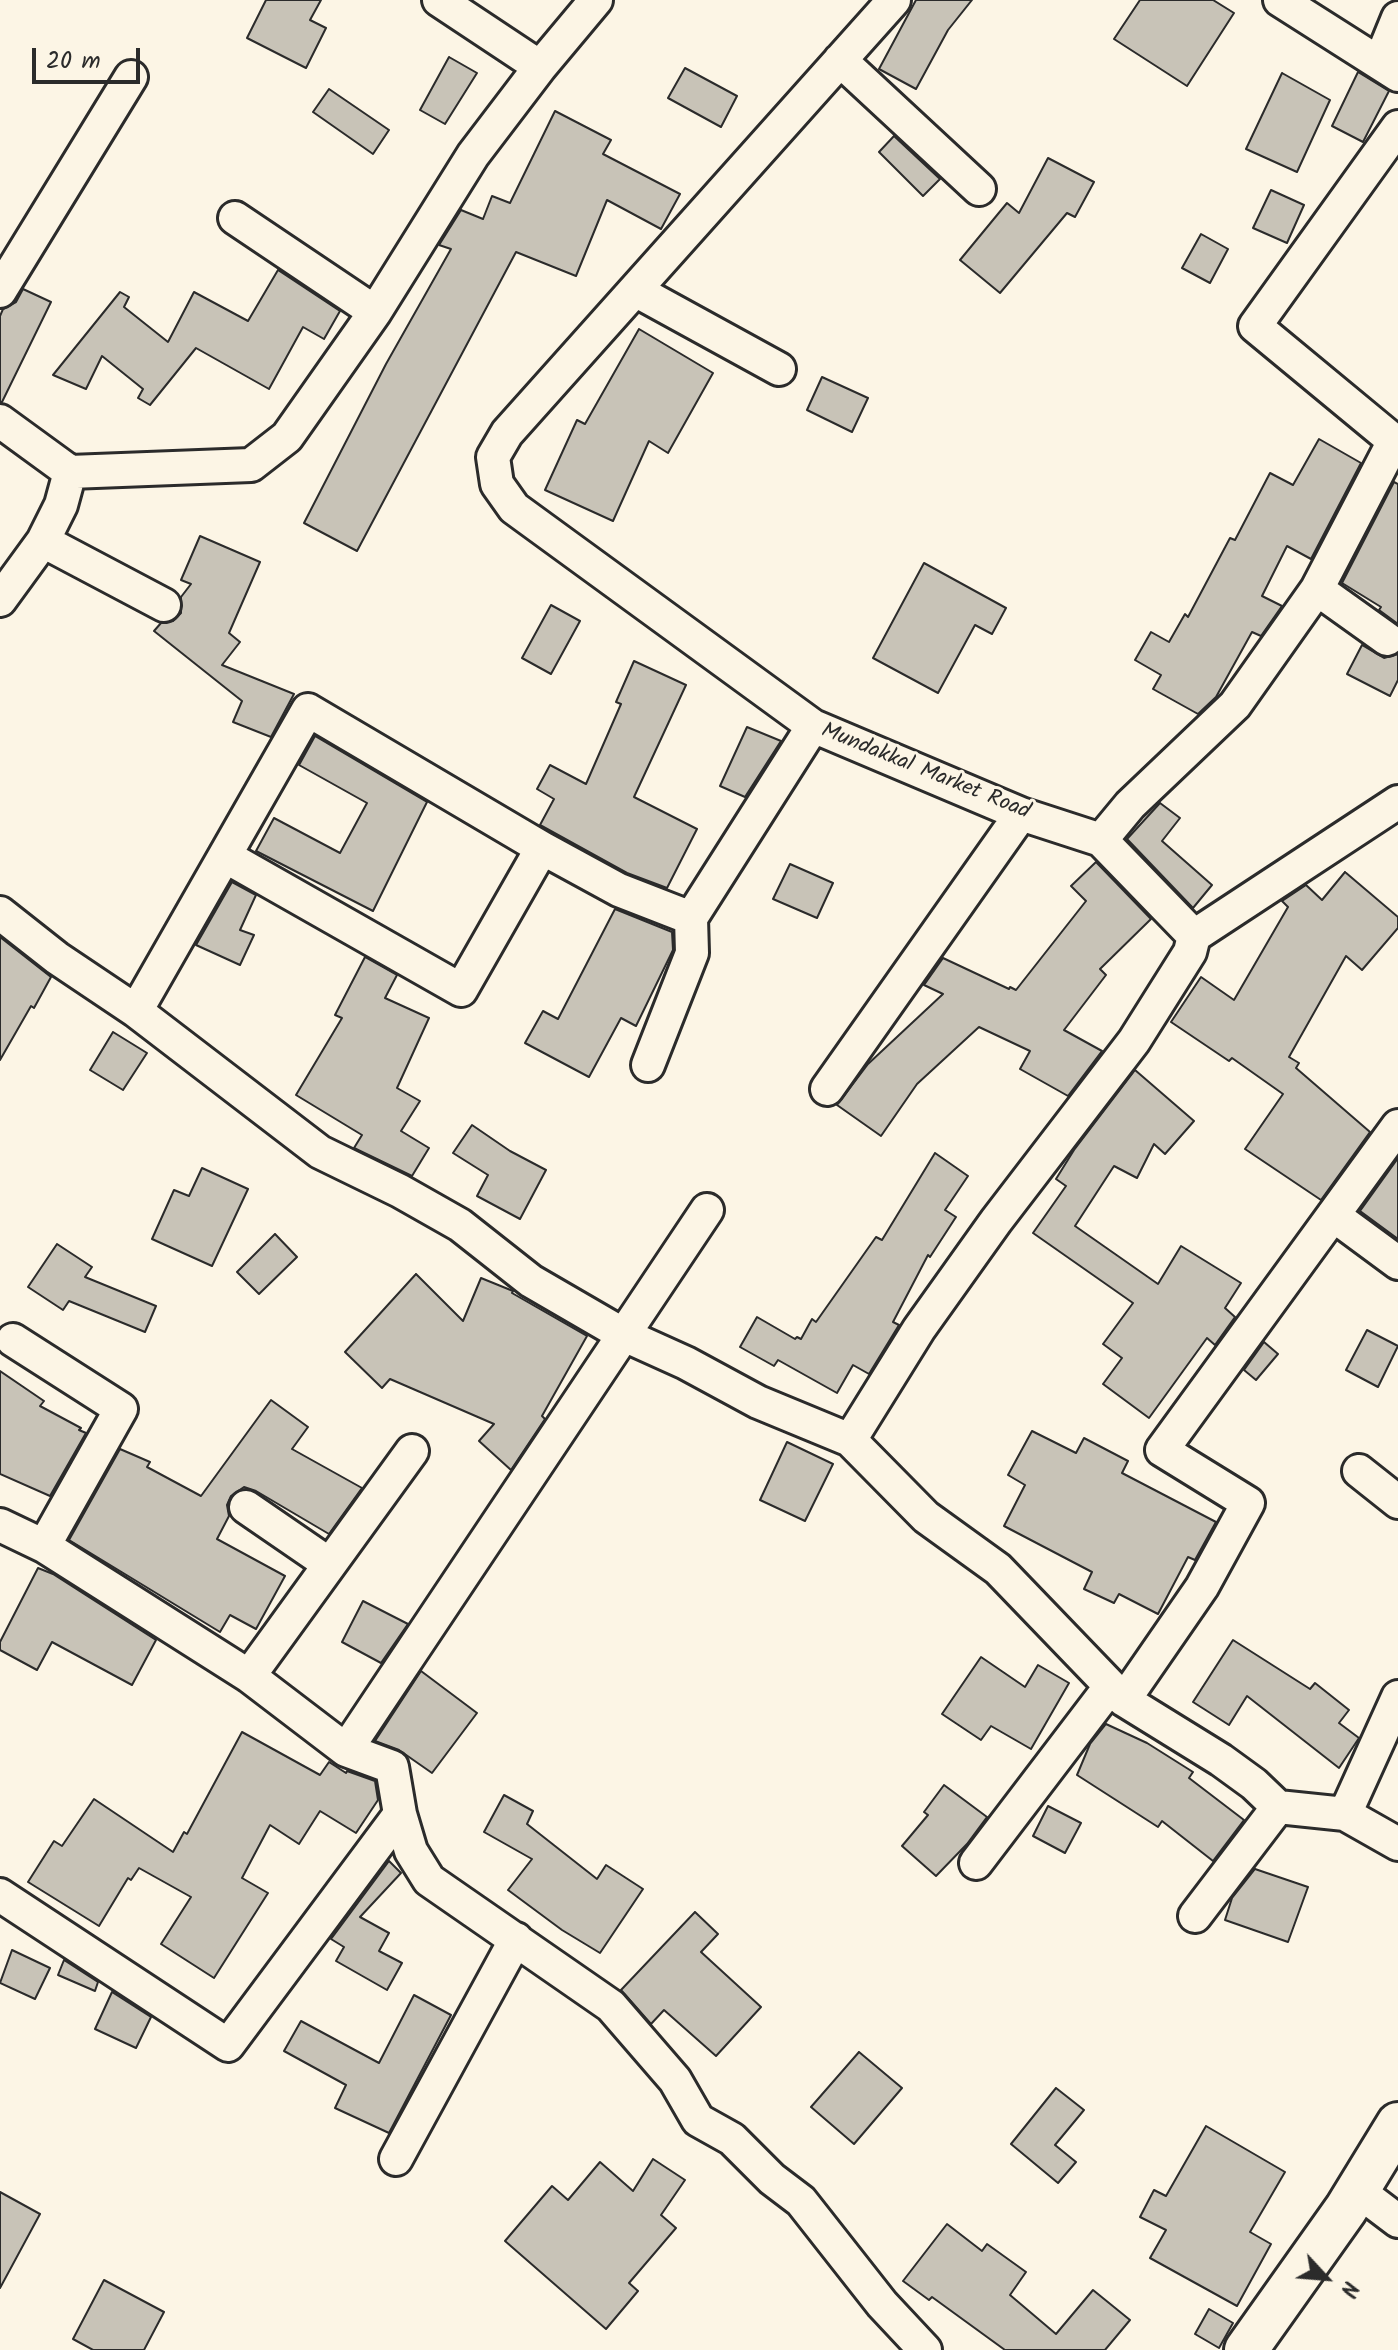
<!DOCTYPE html>
<style>
body{margin:0}
#map{position:relative;width:1398px;height:2350px;overflow:hidden;background:#fcf5e5;font-family:Kalam,sans-serif}
canvas{display:block}
.north{position:absolute;left:1286px;top:2238px;width:80px;height:80px;-webkit-text-stroke:6px #fcf5e5;paint-order:stroke;rotate:116deg;font-size:22px;font-weight:700;line-height:32px;text-align:center;color:#2b2b2b}
.north::after{content:'';display:block;margin:auto;width:28px;height:36px;background:#2b2b2b;clip-path:polygon(50% 0,100% 100%,50% 72%,0 100%)}
.scale{position:absolute;left:32px;top:48px;width:108px;height:36px;box-sizing:border-box;border:4px solid #2b2b2b;border-top:0;padding-left:10px;font-size:24px;line-height:28px;white-space:nowrap;color:#2b2b2b;-webkit-text-stroke:6px #fcf5e5;paint-order:stroke}
</style>
<div id="map">
<canvas width="1398" height="2350"></canvas>
<div class="north">N</div>
<div class="scale">20 m</div>
</div>
<script>
const ctx = document.querySelector('canvas').getContext('2d');
ctx.lineJoin = 'round';
function paint(path, color) {
  ctx.fillStyle = color;
  ctx.fill(path, 'evenodd');
}
function shape(rows) {
  const path = new Path2D();
  for (const r of rows) {
    path.moveTo(r[0], r[1]);
    for (let i = 2; i < r.length; i += 2) path.lineTo(r[i], r[i + 1]);
  }
  return path;
}
function strokePath(path, color, width, dash) {
  ctx.strokeStyle = color;
  ctx.lineWidth = width;
  ctx.lineCap = dash ? 'butt' : 'round';
  ctx.setLineDash(dash || []);
  ctx.stroke(path);
}
function write(font, color, halo, rows, align = 'center') {
  ctx.font = font + ' Kalam,sans-serif';
  ctx.lineWidth = 6;
  ctx.setLineDash([]);
  ctx.textBaseline = 'middle';
  ctx.strokeStyle = halo;
  ctx.fillStyle = color;
  for (const [text, x, y, turn = 0] of rows) {
    ctx.save();
    ctx.translate(x, y);
    ctx.rotate((+turn || 0) * Math.PI / 180);
    ctx.textAlign = isNaN(turn) ? turn : align;
    if (halo) ctx.strokeText(text, 0, 0);
    ctx.fillText(text, 0, 0);
    ctx.restore();
  }
}
const building = shape([
 [266,0,321,0,310,20,326,28,306,68,247,38,266,0],
 [916,0,972,0,948,30,916,89,879,69,916,0],
 [1140,0,1213,0,1234,13,1187,86,1114,39,1140,0],
 [449,57,477,73,445,124,420,110,449,57],
 [685,68,737,96,721,127,668,98,685,68],
 [1358,72,1389,91,1363,142,1332,126,1358,72],
 [1282,73,1330,100,1297,172,1246,149,1282,73],
 [329,89,389,130,373,154,313,112,329,89],
 [555,111,611,140,603,154,680,194,661,229,607,200,576,276,516,252,357,551,304,523,386,364,451,249,439,245,461,210,483,219,492,196,510,203,555,111],
 [894,136,940,179,923,196,879,152,894,136],
 [1048,158,1094,182,1075,217,1067,213,1000,293,960,260,1007,203,1019,213,1048,158],
 [1271,190,1304,205,1287,243,1253,228,1271,190],
 [1201,234,1228,249,1210,283,1182,268,1201,234],
 [278,270,340,311,324,339,303,327,269,389,196,348,150,405,138,398,143,389,102,356,86,389,53,375,120,292,129,297,124,307,168,342,194,292,248,321,278,270],
 [23,289,51,302,2,402,0,402,0,316,3,309,16,302,23,289],
 [639,329,713,373,668,453,649,441,613,521,545,490,577,420,585,424,639,329],
 [822,377,868,398,852,432,807,410,822,377],
 [1319,439,1361,463,1311,559,1287,546,1262,596,1282,606,1261,636,1252,632,1216,697,1198,714,1153,689,1161,675,1135,660,1151,632,1169,642,1185,614,1188,617,1230,538,1235,540,1270,473,1293,485,1319,439],
 [1394,482,1398,484,1398,624,1379,610,1381,607,1342,583,1394,482],
 [200,536,260,562,229,633,240,642,222,665,294,694,271,737,233,722,242,701,154,631,161,623,173,621,181,613,181,597,191,584,181,580,200,536],
 [924,563,1006,608,992,634,975,625,938,693,873,658,924,563],
 [551,605,580,621,551,674,522,658,551,605],
 [1362,645,1384,658,1398,654,1398,680,1390,696,1347,674,1362,645],
 [634,661,686,685,634,797,697,829,667,888,627,873,540,825,554,799,537,789,550,765,586,784,621,704,616,702,634,661],
 [747,727,781,741,745,797,720,786,747,727],
 [315,736,427,802,373,911,256,851,274,818,340,853,367,803,299,765,315,736],
 [1160,803,1180,818,1162,841,1212,885,1193,908,1127,839,1160,803],
 [1096,862,1151,919,1100,969,1106,975,1064,1030,1102,1051,1068,1096,1020,1069,1030,1051,979,1027,917,1084,881,1136,837,1105,868,1064,943,994,924,985,943,958,1009,989,1010,987,1016,990,1086,901,1071,886,1096,862],
 [790,864,833,883,817,918,773,899,790,864],
 [1345,872,1398,917,1398,928,1362,970,1346,956,1289,1057,1299,1063,1296,1068,1370,1132,1321,1200,1245,1149,1283,1094,1232,1058,1229,1061,1171,1022,1201,977,1234,1000,1288,907,1282,901,1306,885,1322,900,1345,872],
 [232,882,256,895,240,930,254,935,240,965,196,945,232,882],
 [615,909,672,932,673,950,636,1026,621,1018,589,1077,525,1043,543,1011,558,1019,615,909],
 [0,937,51,977,34,1008,31,1006,0,1060,0,937],
 [365,957,397,975,385,998,429,1018,397,1088,420,1101,401,1131,429,1148,412,1176,354,1148,362,1135,296,1095,342,1018,335,1015,365,957],
 [113,1032,147,1053,123,1090,90,1070,113,1032],
 [1135,1070,1194,1121,1165,1154,1154,1144,1137,1178,1114,1166,1075,1226,1158,1284,1181,1246,1241,1283,1225,1308,1235,1317,1215,1345,1207,1338,1149,1418,1103,1384,1122,1358,1103,1344,1133,1303,1033,1233,1066,1186,1056,1179,1074,1150,1135,1070],
 [472,1125,510,1151,546,1170,520,1219,477,1196,488,1175,453,1153,472,1125],
 [935,1153,968,1176,945,1210,956,1217,930,1257,928,1255,893,1322,899,1325,869,1374,853,1365,837,1393,778,1360,774,1366,740,1347,757,1317,795,1339,797,1337,801,1339,812,1319,816,1322,876,1237,882,1240,935,1153],
 [1398,1158,1398,1239,1360,1211,1398,1158],
 [202,1168,248,1189,212,1266,152,1239,174,1190,189,1196,202,1168],
 [275,1234,297,1257,259,1294,237,1272,275,1234],
 [57,1244,92,1267,85,1277,156,1306,145,1332,69,1301,63,1310,28,1287,57,1244],
 [416,1274,463,1321,481,1278,513,1291,512,1293,587,1336,542,1416,545,1419,511,1470,479,1441,494,1424,390,1379,382,1388,345,1352,416,1274],
 [1367,1330,1398,1346,1378,1387,1346,1370,1367,1330],
 [1264,1342,1278,1354,1256,1380,1244,1370,1264,1342],
 [0,1371,44,1401,40,1406,81,1428,79,1430,86,1433,50,1496,0,1474,0,1371],
 [271,1400,308,1427,292,1449,362,1488,329,1534,256,1491,244,1487,231,1496,227,1505,229,1516,217,1539,285,1576,256,1629,230,1615,220,1632,69,1540,120,1449,150,1462,147,1467,201,1496,271,1400],
 [1032,1431,1076,1453,1084,1438,1128,1461,1122,1473,1216,1522,1195,1560,1188,1557,1158,1614,1119,1594,1114,1603,1084,1589,1092,1572,1004,1526,1025,1485,1008,1475,1032,1431],
 [787,1442,833,1464,805,1521,760,1500,787,1442],
 [38,1568,53,1574,156,1640,132,1685,52,1642,37,1670,0,1650,0,1642,38,1568],
 [363,1601,408,1624,381,1663,342,1642,363,1601],
 [1233,1640,1310,1689,1315,1683,1349,1710,1339,1723,1359,1738,1339,1768,1247,1696,1229,1725,1193,1702,1233,1640],
 [981,1657,1025,1687,1038,1665,1069,1683,1031,1749,991,1726,981,1740,942,1714,981,1657],
 [421,1671,477,1713,432,1773,399,1750,375,1741,421,1671],
 [1106,1724,1147,1743,1193,1772,1189,1778,1244,1820,1213,1861,1162,1821,1158,1827,1077,1775,1090,1744,1106,1724],
 [242,1732,320,1775,329,1762,346,1773,347,1771,375,1781,378,1800,356,1833,320,1811,299,1844,270,1825,242,1878,268,1893,214,1978,161,1944,191,1897,139,1868,131,1880,128,1878,99,1926,28,1882,54,1841,62,1846,94,1799,173,1852,184,1832,187,1834,242,1732],
 [944,1785,987,1817,967,1844,936,1876,902,1846,928,1815,924,1812,944,1785],
 [504,1795,533,1811,527,1824,597,1879,606,1865,643,1889,600,1953,562,1930,508,1890,532,1859,484,1832,504,1795],
 [1048,1806,1081,1823,1065,1853,1033,1836,1048,1806],
 [389,1861,401,1873,360,1917,389,1933,379,1951,402,1963,387,1990,336,1961,344,1947,331,1939,389,1861],
 [1255,1869,1308,1887,1288,1942,1225,1920,1232,1898,1255,1869],
 [695,1912,718,1934,701,1952,761,2007,716,2056,664,2010,651,2024,621,1990,695,1912],
 [12,1950,50,1968,35,1999,0,1983,12,1950],
 [64,1960,98,1982,95,1991,58,1975,64,1960],
 [112,1992,151,2017,136,2048,95,2029,112,1992],
 [414,1995,451,2015,389,2133,335,2108,346,2085,284,2051,301,2021,379,2063,414,1995],
 [859,2052,902,2088,854,2144,811,2107,859,2052],
 [1056,2088,1084,2110,1055,2145,1076,2162,1058,2183,1011,2144,1056,2088],
 [1206,2126,1285,2172,1250,2232,1271,2244,1237,2306,1150,2258,1166,2230,1140,2217,1154,2190,1166,2196,1206,2126],
 [653,2159,685,2180,661,2215,676,2228,629,2283,638,2291,606,2329,505,2241,552,2186,568,2200,600,2162,633,2191,653,2159],
 [0,2192,40,2214,0,2288,0,2192],
 [947,2224,982,2251,987,2244,1026,2272,1010,2295,1056,2334,1093,2290,1130,2320,1105,2350,1005,2350,932,2297,929,2300,903,2281,947,2224],
 [104,2280,164,2312,144,2350,93,2350,73,2339,104,2280],
 [1209,2309,1233,2323,1219,2348,1195,2334,1209,2309]
]);
const minor = shape([
 [439,0,540,67],
 [1280,0,1398,75],
 [840,60,979,189],
 [1380,62,1398,18],
 [235,218,375,312],
 [635,290,779,369],
 [0,291,131,77],
 [0,421,70,472,251,465,287,437,375,312,473,155,540,67,596,0],
 [43,541,164,605],
 [1317,589,1387,639],
 [0,600,43,541,61,505,70,472],
 [813,726,514,508,497,484,493,457,507,433,894,0],
 [1101,840,1130,805,1235,705,1317,589,1394,441,1255,326,1398,127],
 [225,856,461,990,542,848,619,890,691,918,813,726,1021,814,1101,840,1194,936,1398,802],
 [0,913,57,958,136,1011,320,1152,400,1191,460,1225,531,1281,624,1335,686,1363,758,1402,850,1440,926,1517,998,1569,1124,1700,1221,1760,1254,1784,1278,1807,1345,1814,1398,1844],
 [136,1011,308,710,542,848],
 [648,1065,692,953,691,918],
 [827,1089,1021,814],
 [1333,1215,1398,1263],
 [13,1340,121,1409,44,1546],
 [850,1440,919,1329,996,1221,1134,1041,1190,952,1194,936],
 [1359,1471,1398,1502],
 [246,1507,329,1564],
 [0,1525,44,1546,249,1676,346,1750,392,1767,400,1814,411,1851,429,1880,611,2006,675,2080,698,2120,732,2139,772,2179,801,2201,882,2304,925,2350],
 [249,1676,412,1451],
 [1124,1700,1202,1587,1248,1503,1162,1450,1398,1126],
 [346,1750,707,1210],
 [1345,1814,1398,1697],
 [976,1863,1110,1687],
 [0,1895,228,2045,400,1814],
 [1195,1916,1278,1807],
 [396,2159,516,1939],
 [1357,2190,1398,2221]
]);
const tertiary = shape([
 [1246,2350,1346,2209,1398,2124]
]);
const streetNames = [
 ["Mundakkal Market Road",925,773,22]
];
paint(building, '#c8c3b7');
strokePath(building, '#2b2b2b', 2);
strokePath(minor, '#2b2b2b', 38);
strokePath(tertiary, '#2b2b2b', 48);
strokePath(minor, '#fcf5e5', 32);
strokePath(tertiary, '#fcf5e5', 42);
write('22px', '#2b2b2b', '#fcf5e5', streetNames);
</script>
